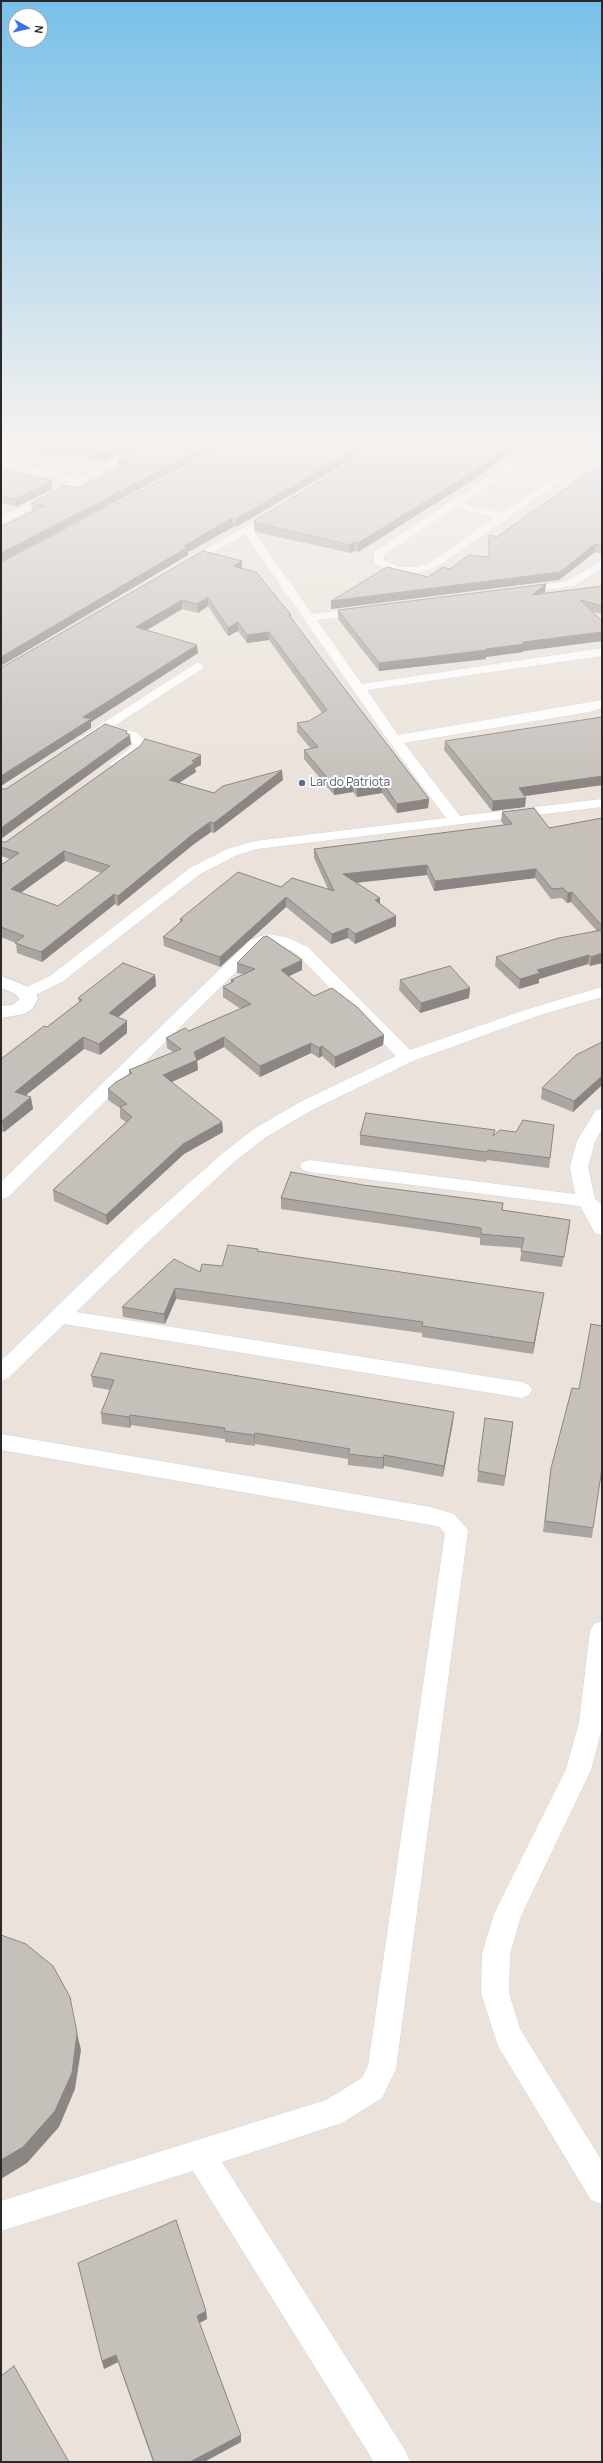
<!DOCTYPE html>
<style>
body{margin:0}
#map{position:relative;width:603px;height:2463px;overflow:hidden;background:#ebe3db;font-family:Manrope,sans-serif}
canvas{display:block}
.frame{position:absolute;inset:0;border:2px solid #292929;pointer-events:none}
.north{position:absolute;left:8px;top:8px;width:40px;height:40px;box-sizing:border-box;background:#fff;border:1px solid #a9a9a9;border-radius:50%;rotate:98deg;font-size:11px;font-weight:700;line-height:16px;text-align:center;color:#292929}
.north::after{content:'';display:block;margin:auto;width:14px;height:18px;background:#3f6ff3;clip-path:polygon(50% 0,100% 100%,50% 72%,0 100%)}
</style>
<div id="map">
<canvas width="603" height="2463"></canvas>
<div class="frame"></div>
<div class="north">N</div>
</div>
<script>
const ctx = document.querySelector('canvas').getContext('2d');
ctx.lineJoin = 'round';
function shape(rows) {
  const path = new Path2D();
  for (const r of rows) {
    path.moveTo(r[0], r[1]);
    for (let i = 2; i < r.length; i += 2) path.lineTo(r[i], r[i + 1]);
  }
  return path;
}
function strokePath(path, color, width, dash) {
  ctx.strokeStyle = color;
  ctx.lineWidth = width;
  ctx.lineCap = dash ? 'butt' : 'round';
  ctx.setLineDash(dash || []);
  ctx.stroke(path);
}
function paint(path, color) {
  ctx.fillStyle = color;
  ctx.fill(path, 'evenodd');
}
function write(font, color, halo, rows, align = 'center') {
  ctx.font = font + ' Manrope,sans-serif';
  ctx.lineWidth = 4;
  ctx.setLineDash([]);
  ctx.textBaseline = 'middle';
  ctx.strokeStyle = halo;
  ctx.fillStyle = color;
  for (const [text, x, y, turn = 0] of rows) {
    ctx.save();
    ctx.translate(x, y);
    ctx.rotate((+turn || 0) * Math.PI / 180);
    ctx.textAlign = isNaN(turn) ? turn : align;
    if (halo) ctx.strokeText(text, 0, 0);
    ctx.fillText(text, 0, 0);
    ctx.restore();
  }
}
const street = shape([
 [338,443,352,443,375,455,367,457,338,443],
 [540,443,552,443,462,504,502,513,602,446,602,453,437,567,418,573,398,573,374,564,374,552,540,443],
 [454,508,495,517,429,563,417,567,399,567,384,560,384,555,454,508],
 [1,459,72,476,73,478,68,481,1,465,1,459],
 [276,509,281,512,280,514,253,530,312,614,364,607,370,611,364,615,317,620,362,684,602,648,602,656,367,690,398,735,602,700,602,708,589,712,404,743,460,816,602,799,602,807,257,849,237,855,200,874,62,982,33,996,21,996,19,993,21,990,50,976,190,868,227,849,255,841,446,818,390,743,245,534,189,567,185,568,179,565,276,509],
 [602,560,602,568,574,586,519,594,513,591,519,588,567,581,602,560],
 [198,662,204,666,202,669,114,726,138,733,147,743,140,754,122,767,112,767,110,764,130,748,133,744,128,739,105,732,90,742,85,743,78,739,198,662],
 [267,934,286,937,308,947,410,1050,528,1009,602,987,602,997,540,1015,413,1061,312,1110,266,1137,235,1161,151,1239,76,1312,522,1382,529,1385,532,1390,529,1395,522,1398,64,1324,8,1378,1,1381,1,1361,137,1229,223,1153,254,1129,300,1102,396,1056,296,953,277,944,268,944,262,946,8,1197,1,1199,1,1182,250,940,267,934],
 [602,1109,602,1129,595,1141,588,1167,595,1199,602,1205,602,1235,595,1233,580,1206,309,1172,303,1170,300,1166,303,1162,309,1160,575,1194,570,1167,577,1141,596,1110,602,1109],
 [1,1434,431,1507,454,1514,468,1530,396,2069,382,2098,342,2123,222,2162,405,2450,410,2462,374,2462,193,2171,1,2231,1,2201,326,2100,362,2078,368,2066,445,1533,439,1527,431,1525,1,1450,1,1434],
 [602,1621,602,1728,591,1770,521,1916,510,1954,509,1993,520,2029,602,2161,602,2204,591,2200,498,2046,481,1993,482,1954,494,1914,566,1769,579,1723,590,1631,594,1624,602,1621]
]);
const secondary = shape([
 [146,443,160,443,1,525,1,516,146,443],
 [1,976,34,989,38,999,32,1009,24,1014,1,1018,1,1006,12,1005,20,999,14,993,1,988,1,976]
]);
const wall = shape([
 [1,443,142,443,104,462,69,454,61,458],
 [228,443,33,511,32,511,31,503,79,488,121,467,118,466,118,458],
 [356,443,379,443,369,449],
 [384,443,524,443,473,480,358,552,354,551,350,553,256,532,254,529,254,521],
 [359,447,359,455,236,527,233,527,188,552,188,555,1,666,1,562],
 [602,463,602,554,595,552,559,580,331,609,331,601,428,577,450,569,488,557,497,537],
 [1,473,52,481,52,489,16,507,1,503],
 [242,561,242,568,291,615,291,618,327,666,429,799,428,808,397,813,382,793,357,797,353,792,334,795,304,759,304,750,311,749,297,732,297,723,309,721,322,713,269,640,247,643,238,631,228,636,208,606,198,613,182,609,146,630,198,653,91,722,91,728,1,668],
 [546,584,545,592,543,593,602,586,602,614,592,612,602,621,602,641,524,651,523,652,486,657,486,659,379,671,338,619,338,610],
 [445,741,602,785,525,796,525,807,492,811,444,750],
 [201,755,201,765,195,768,196,772,179,783,214,793,283,780,214,833,211,832,194,844,118,906,115,904,42,962,17,953,16,943,1,937,1,865,10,859,1,856,1,842,6,842],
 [65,861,101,873,58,906,21,893],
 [502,812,549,828,602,818,602,963,590,966,588,964,539,979,539,983,519,989,495,966,496,957,597,931,571,902,567,903,562,898,551,899,535,878,434,891,427,875,356,883,380,904,396,916,396,926,355,944,348,938,331,944,286,907,220,967,164,946,163,937,180,922,180,919,281,887,328,889,314,858,314,849,504,825,501,821],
 [237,963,302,970,289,976,314,996,384,1035,383,1045,335,1068,322,1056,319,1058,311,1053,260,1077,224,1047,197,1061,198,1070,171,1082,222,1122,223,1132,184,1154,107,1225,54,1201,53,1190,126,1122,120,1118,120,1108,108,1100,108,1089,129,1074,129,1070,173,1052,167,1048,166,1038,189,1031,241,1009,223,997,223,987,231,983,231,980,243,974,237,973],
 [155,975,156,986,118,1017,127,1033,100,1055,84,1049,26,1095,33,1109,4,1132,1,1131,1,1059,47,1027,79,1002,78,998],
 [400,980,470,988,469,998,420,1013,399,990],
 [602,1042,602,1085,573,1112,541,1099,542,1088],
 [554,1125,549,1168,487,1160,486,1162,360,1145,360,1135,494,1135,516,1132],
 [363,1185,503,1203,503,1210,570,1220,562,1267,520,1261,522,1248,480,1245,480,1238,281,1209,281,1198],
 [258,1249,258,1251,542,1304,533,1354,422,1337,422,1333,176,1299,165,1324,123,1317,122,1307,200,1272,222,1266],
 [91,1376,453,1422,443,1477,384,1466,383,1469,348,1465,348,1459,255,1444,255,1446,225,1442,225,1439,131,1425,130,1428,102,1424,101,1413,110,1390,93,1387],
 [485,1418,513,1422,504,1486,477,1482],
 [551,1468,593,1528,592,1538,543,1532],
 [78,2263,206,2311,207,2319,199,2323,241,2435,241,2442,204,2462,153,2462,118,2362,104,2369]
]);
const shadedWall = shape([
 [126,443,142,443,104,462,103,455],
 [213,443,228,443,1,562,1,553],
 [369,443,379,443,369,449],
 [513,443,524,443,473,480,358,552,358,543],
 [69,446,69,454,61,458,61,450],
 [359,447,359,455,236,527,236,519],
 [52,481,52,489,16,507,15,499],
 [232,518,233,527,188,552,188,555,1,666,1,657,184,546],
 [354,542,354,551,350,553,350,545],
 [595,544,595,552,559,580,331,609,331,601],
 [242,561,242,569,233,566],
 [546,584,545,592,531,603,532,595],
 [208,597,208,606,198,613,197,604],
 [182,600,182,609,137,636,136,627],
 [238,622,238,631,228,636,228,628],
 [269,632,269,640,247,643,247,635],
 [602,632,602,641,524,651,523,652,486,657,486,659,379,671,379,663,486,649,523,642],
 [197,645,198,653,91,722,91,728,1,786,1,776,83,717],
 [127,731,127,737,130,735,131,744,1,839,1,828,126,733],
 [201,755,201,765,195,768,196,772,169,789,169,780,192,761],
 [282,770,283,780,214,833,214,823],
 [602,776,602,785,518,797,519,788],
 [353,782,353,792,334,795,334,786],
 [383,783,382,793,357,797,357,788],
 [526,798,525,807,492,811,493,801],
 [429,799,428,808,397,813,397,804],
 [210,822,211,832,194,844,118,906,118,896,193,834],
 [64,851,65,861,12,899,11,889],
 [427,865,427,875,343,884,343,874],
 [536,869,535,878,434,891,435,881],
 [572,892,571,902,567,903,568,893],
 [114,894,115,904,42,962,41,952],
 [286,897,286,907,220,967,220,957],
 [380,898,380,908,375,900],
 [396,916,396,926,355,944,355,934],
 [348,928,348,938,331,944,332,934],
 [602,953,602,963,590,966,591,957],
 [589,955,588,964,539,979,539,983,519,989,520,979,537,970],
 [302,960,302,970,281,980,281,970],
 [155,975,156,986,110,1024,109,1013],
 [470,988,469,998,420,1013,421,1003],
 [127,1021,127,1033,100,1055,99,1044],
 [384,1035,383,1045,335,1068,335,1057],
 [83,1037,84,1049,16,1103,15,1092],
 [224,1037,224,1047,197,1061,198,1070,163,1086,163,1075,194,1052],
 [311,1043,311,1053,260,1077,260,1066],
 [322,1046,322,1056,319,1058,319,1048],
 [602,1076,602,1085,573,1112,574,1101],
 [31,1097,33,1109,4,1132,2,1121],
 [222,1122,223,1132,184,1154,107,1225,106,1215,183,1144],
 [570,1220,569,1231,562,1267,564,1257],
 [175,1288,176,1299,165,1324,164,1314],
 [544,1293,542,1304,533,1354,534,1343],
 [454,1412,453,1422,443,1477,444,1466],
 [130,1415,131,1425,130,1428,129,1417],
 [513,1422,512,1433,504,1486,505,1476],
 [255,1433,255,1446,254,1435],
 [384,1455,384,1466,383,1469,383,1458],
 [77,2033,81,2050,75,2089,59,2127,27,2163,1,2179,1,2160],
 [206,2311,207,2319,198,2324,197,2316],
 [116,2355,118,2362,104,2369,102,2361],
 [241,2435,241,2442,204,2462,190,2462]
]);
const building = shape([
 [32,443,126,443,103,455,69,446,61,450,32,443],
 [146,443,213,443,1,553,1,527,44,506,31,503,66,485,79,488,131,462,118,458,146,443],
 [235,443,351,443,359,447,236,519,232,518,184,546,188,547,1,657,1,562,235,443],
 [384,443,513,443,473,472,358,543,354,542,350,545,256,523,254,521,384,443],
 [602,463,602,546,595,544,560,572,331,601,387,567,428,577,443,567,450,569,469,555,489,557,489,535,497,537,602,463],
 [8,470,52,481,15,499,1,496,1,473,8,470],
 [203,551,242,561,233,566,256,572,291,615,289,615,327,666,429,799,397,804,383,783,357,788,353,782,334,786,304,750,318,747,297,723,309,721,327,710,269,632,247,635,238,622,228,628,208,597,197,604,182,600,136,627,197,645,83,717,91,719,1,776,1,668,203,551],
 [546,584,532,595,602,586,602,606,580,600,602,621,602,632,523,642,524,644,486,649,487,650,379,663,338,610,546,584],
 [602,717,602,776,519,788,526,798,493,801,445,741,602,717],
 [105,724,127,731,126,733,130,735,1,828,1,789,6,789,105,724],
 [145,739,201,755,192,761,195,762,169,780,214,793,223,786,282,770,214,823,210,822,193,834,118,896,114,894,41,952,15,943,24,936,1,927,1,865,19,853,1,847,1,842,6,842,140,746,145,739],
 [64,851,110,866,58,906,11,889,64,851],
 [534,808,549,828,602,818,602,926,572,892,568,893,563,888,552,889,536,869,435,881,427,865,343,874,380,898,375,900,396,916,355,934,348,928,332,934,286,897,220,957,163,937,183,920,180,919,238,872,281,887,292,878,334,891,314,849,512,824,502,812,534,808],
 [602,930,602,953,591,957,589,955,537,970,540,973,520,979,496,957,559,938,602,930],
 [267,936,302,960,281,970,314,996,332,988,357,1007,384,1035,335,1057,322,1046,319,1048,311,1043,260,1066,224,1037,194,1052,197,1060,163,1075,222,1122,183,1144,106,1215,53,1190,132,1117,120,1107,127,1104,108,1089,116,1082,132,1073,129,1070,181,1049,166,1038,185,1028,189,1031,251,1004,223,987,234,981,231,980,255,969,237,963,263,937,267,936],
 [123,963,155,975,109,1013,127,1021,99,1044,83,1037,15,1092,31,1097,2,1121,1,1120,1,1059,44,1026,47,1027,82,1000,78,998,123,963],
 [450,966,470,988,421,1003,400,980,450,966],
 [602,1042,602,1076,574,1101,542,1088,576,1055,602,1042],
 [366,1113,495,1130,493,1136,500,1130,516,1132,523,1120,554,1125,550,1158,488,1150,487,1152,360,1135,366,1113],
 [291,1172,363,1185,503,1203,502,1210,570,1220,564,1257,521,1251,524,1238,481,1234,481,1228,281,1198,291,1172],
 [228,1245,258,1249,257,1251,544,1293,534,1343,422,1326,423,1322,175,1288,164,1314,122,1307,174,1259,200,1272,202,1264,222,1266,228,1245],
 [591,1324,602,1326,602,1468,593,1528,545,1521,551,1468,572,1388,579,1389,591,1324],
 [101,1353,454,1412,444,1466,384,1455,383,1458,348,1454,350,1449,255,1433,254,1435,224,1431,225,1428,130,1415,129,1417,101,1413,114,1380,91,1376,101,1353],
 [485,1418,513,1422,505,1476,478,1471,485,1418],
 [1,1935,26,1944,53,1966,70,1997,77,2033,72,2073,55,2111,23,2147,1,2160,1,1935],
 [176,2220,206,2311,197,2316,241,2435,190,2462,154,2462,116,2355,102,2361,78,2263,176,2220],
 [14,2366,69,2462,1,2462,1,2376,14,2366]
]);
const markers = [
 [302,783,4,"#5c6f8a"]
];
const farServicenames = [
 ["Lar do Patriota",310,783]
];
strokePath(street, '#d0d5e1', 1);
strokePath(secondary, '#d0d5e1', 2);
paint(street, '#fff');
paint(secondary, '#fff');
paint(wall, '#aaa5a1');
paint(shadedWall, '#8b8683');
paint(building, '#c6c0bb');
strokePath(building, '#8b8683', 1);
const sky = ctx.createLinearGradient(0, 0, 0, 788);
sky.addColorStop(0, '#78c0e9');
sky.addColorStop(0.56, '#f6f2ef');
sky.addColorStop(1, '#f6f2ef00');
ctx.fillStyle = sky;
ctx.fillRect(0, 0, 603, 788);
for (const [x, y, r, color] of markers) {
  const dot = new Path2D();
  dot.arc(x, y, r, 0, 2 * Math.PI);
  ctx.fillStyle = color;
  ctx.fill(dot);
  strokePath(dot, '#fff', 1.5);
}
write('12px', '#4e5e75', '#fff', farServicenames, 'left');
</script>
